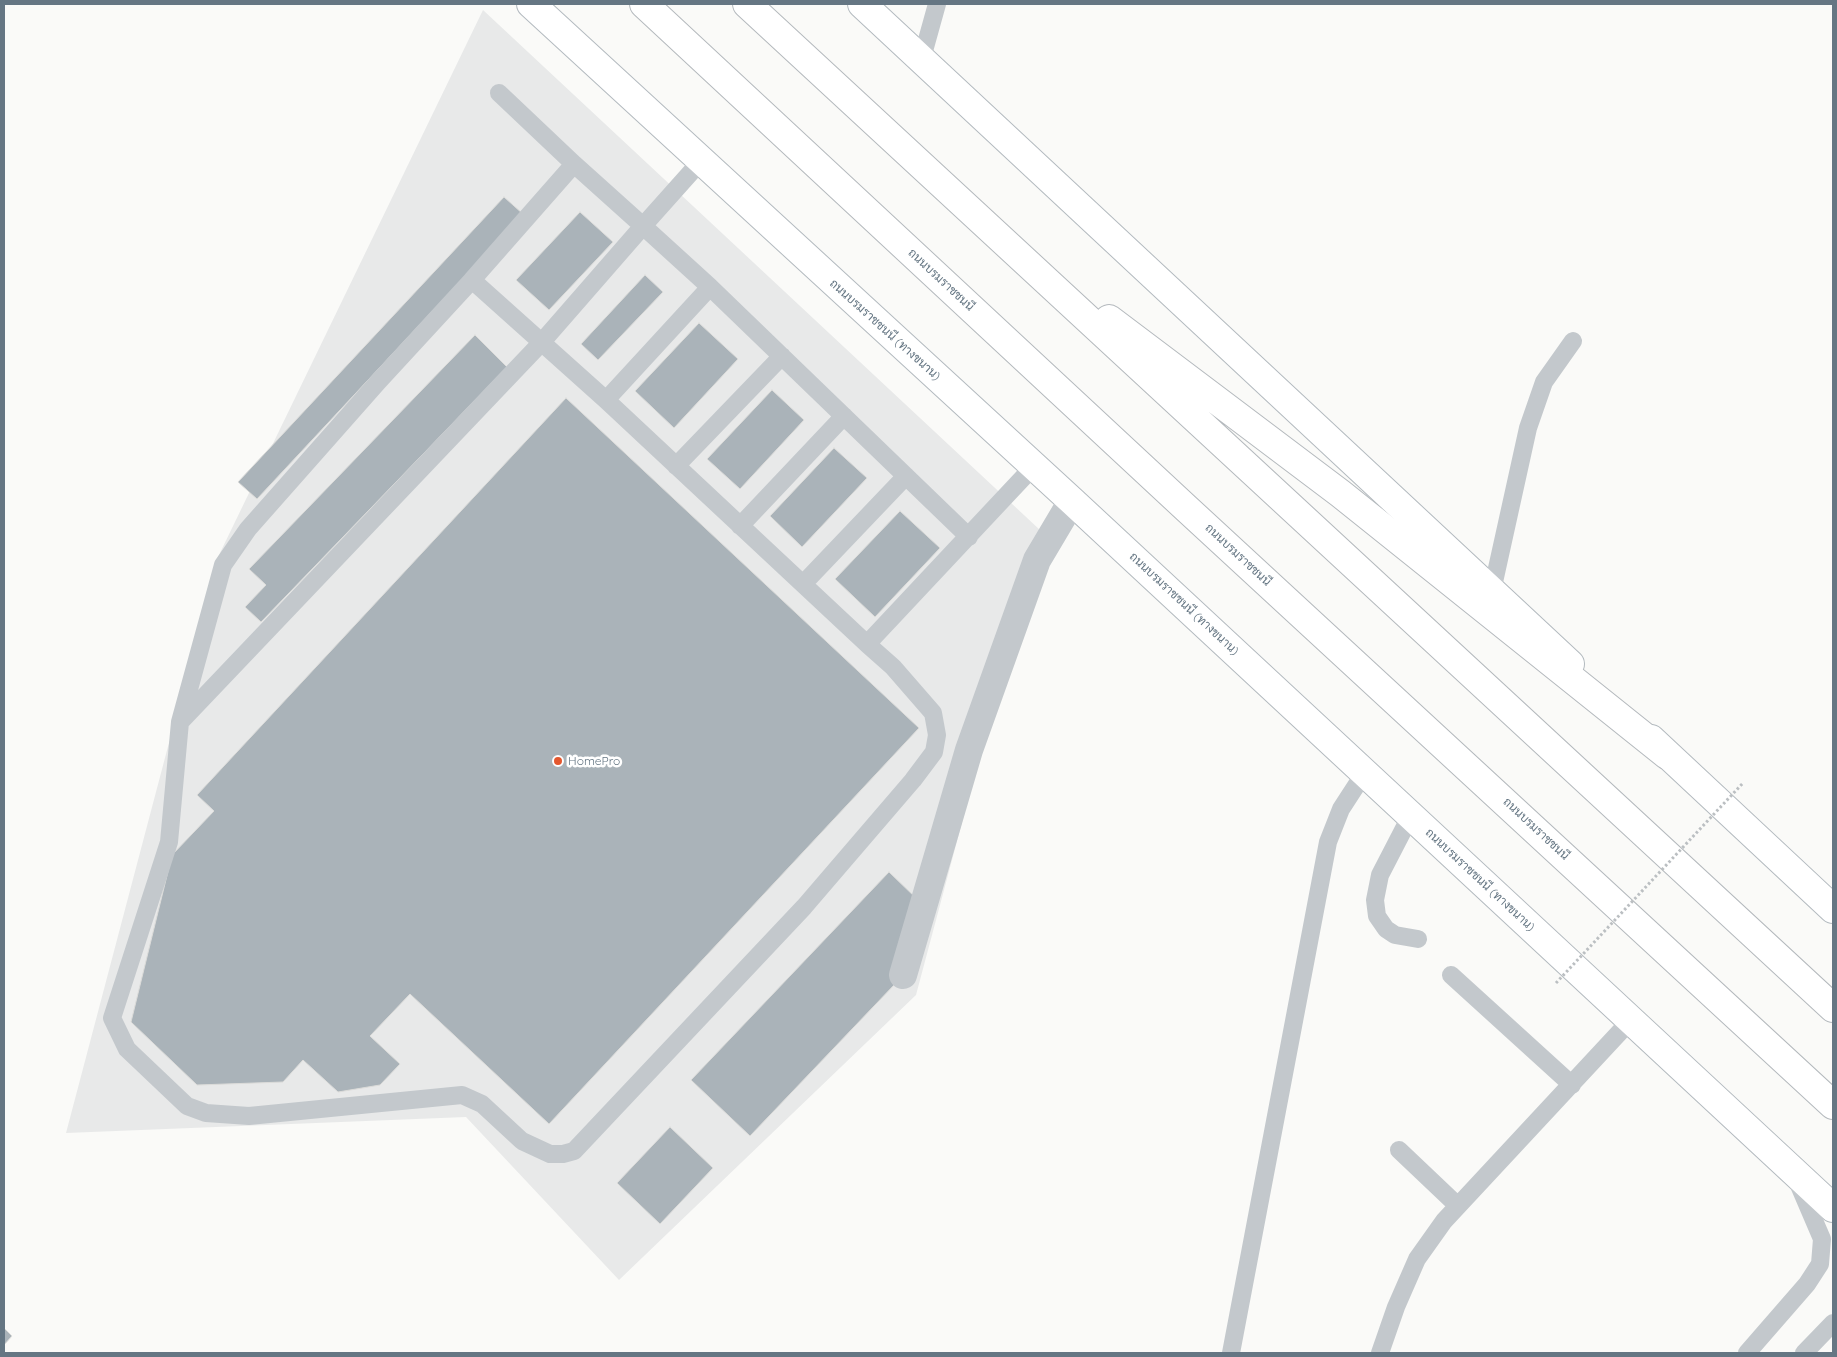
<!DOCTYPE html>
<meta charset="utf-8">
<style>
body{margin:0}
#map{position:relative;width:1837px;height:1357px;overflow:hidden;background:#fafaf8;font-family:Quicksand,sans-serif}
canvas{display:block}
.frame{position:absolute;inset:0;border:5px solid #657683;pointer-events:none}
</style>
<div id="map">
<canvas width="1837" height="1357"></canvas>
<div class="frame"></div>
</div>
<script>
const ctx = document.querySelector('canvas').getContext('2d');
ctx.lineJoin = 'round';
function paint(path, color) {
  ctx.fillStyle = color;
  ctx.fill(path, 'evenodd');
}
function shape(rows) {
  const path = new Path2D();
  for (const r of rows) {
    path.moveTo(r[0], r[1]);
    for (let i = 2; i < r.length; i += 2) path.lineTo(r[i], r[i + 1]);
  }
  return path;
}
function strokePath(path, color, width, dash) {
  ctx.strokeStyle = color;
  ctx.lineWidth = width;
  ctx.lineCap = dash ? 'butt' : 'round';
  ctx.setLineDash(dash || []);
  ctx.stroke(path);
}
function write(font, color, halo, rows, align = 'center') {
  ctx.font = font + ' Quicksand,Sarabun,sans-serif';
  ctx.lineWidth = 5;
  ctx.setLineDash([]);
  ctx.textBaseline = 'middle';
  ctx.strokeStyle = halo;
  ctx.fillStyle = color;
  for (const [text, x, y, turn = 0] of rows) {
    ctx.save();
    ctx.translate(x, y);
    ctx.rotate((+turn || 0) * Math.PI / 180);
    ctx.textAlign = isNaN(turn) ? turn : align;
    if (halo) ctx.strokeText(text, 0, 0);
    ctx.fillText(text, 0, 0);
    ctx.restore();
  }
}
const built = shape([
 [483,10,1040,530,916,995,619,1280,466,1117,66,1133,218,557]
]);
const building = shape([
 [504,197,523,214,257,499,238,482,504,197],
 [580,212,613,242,549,310,516,280,580,212],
 [645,275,663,292,598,360,581,344,645,275],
 [699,323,738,359,674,428,635,391,699,323],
 [475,335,507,367,261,622,245,607,266,585,249,569,475,335],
 [772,390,804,420,740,489,707,459,772,390],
 [566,398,919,728,549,1124,410,994,370,1036,400,1064,380,1085,338,1092,303,1060,283,1082,197,1085,131,1022,172,855,214,811,197,795,566,398],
 [834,448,867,478,802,547,770,516,834,448],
 [900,511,940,548,875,617,835,579,900,511],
 [889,872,918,900,895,984,750,1136,691,1080,889,872],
 [670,1127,713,1168,660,1224,617,1183,670,1127],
 [4,1328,12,1336,4,1345,4,1328]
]);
const service = shape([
 [922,58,937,4],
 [499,93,574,164],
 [701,161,643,226,574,164,472,280,606,400,867,644,1034,466],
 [472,280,378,382,248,529,223,565,180,722,169,842,112,1018,127,1049,187,1106,206,1113,249,1116,462,1095,482,1104,522,1141,550,1154,563,1154,574,1151,804,907,913,780,934,752,937,735,933,713,893,667,867,644],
 [606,400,710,287],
 [676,466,782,356],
 [740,526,844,416],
 [803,584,906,476],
 [1492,591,1528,428,1544,382,1573,341],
 [182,720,541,343,643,226,710,287,969,537],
 [1411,815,1380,875,1375,900,1377,916,1386,929,1395,935,1418,939],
 [1451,975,1572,1085],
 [1399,1150,1458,1206],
 [1231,1353,1328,842,1341,809,1365,772],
 [1380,1353,1396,1307,1417,1259,1444,1221,1631,1020],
 [1747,1353,1807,1284,1820,1264,1822,1239,1798,1183],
 [1804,1353,1833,1323]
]);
const minor = shape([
 [903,975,969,750,1037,560,1072,501]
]);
const secondary = shape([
 [531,4,1072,501,1833,1208],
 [862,4,1570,664],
 [1651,739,1833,909]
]);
const trunk = shape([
 [644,4,1186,508,1833,1105],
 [747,4,1833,1008],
 [1109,319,1341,494,1667,755]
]);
const pathBridge = shape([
 [1556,983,1743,783]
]);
const markers = [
 [558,761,5,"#e4572e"]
];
const streetNames = [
 ["ถนนบรมราชชนนี",941,280,43],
 ["ถนนบรมราชชนนี (ทางขนาน)",885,330,42],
 ["ถนนบรมราชชนนี",1238,555,43],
 ["ถนนบรมราชชนนี (ทางขนาน)",1184,604,43],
 ["ถนนบรมราชชนนี",1536,829,43],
 ["ถนนบรมราชชนนี (ทางขนาน)",1480,880,43]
];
const poiNames = [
 ["HomePro",568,761]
];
paint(built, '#e8e9e9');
paint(building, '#aab3b9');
strokePath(building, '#dcdcda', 1);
strokePath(secondary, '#b3babf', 30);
strokePath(trunk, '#b4b9bd', 30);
strokePath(service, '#c3c8cc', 18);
strokePath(minor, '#c3c8cc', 28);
strokePath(secondary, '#fff', 28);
strokePath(trunk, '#fff', 28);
strokePath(pathBridge, '#bbbfc2', 3, [2.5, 2.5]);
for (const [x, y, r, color] of markers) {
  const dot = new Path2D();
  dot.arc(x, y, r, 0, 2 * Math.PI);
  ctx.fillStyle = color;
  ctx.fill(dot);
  strokePath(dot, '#fff', 2);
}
write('12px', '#657683', '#fff', streetNames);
write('12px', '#657683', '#fff', poiNames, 'left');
</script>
